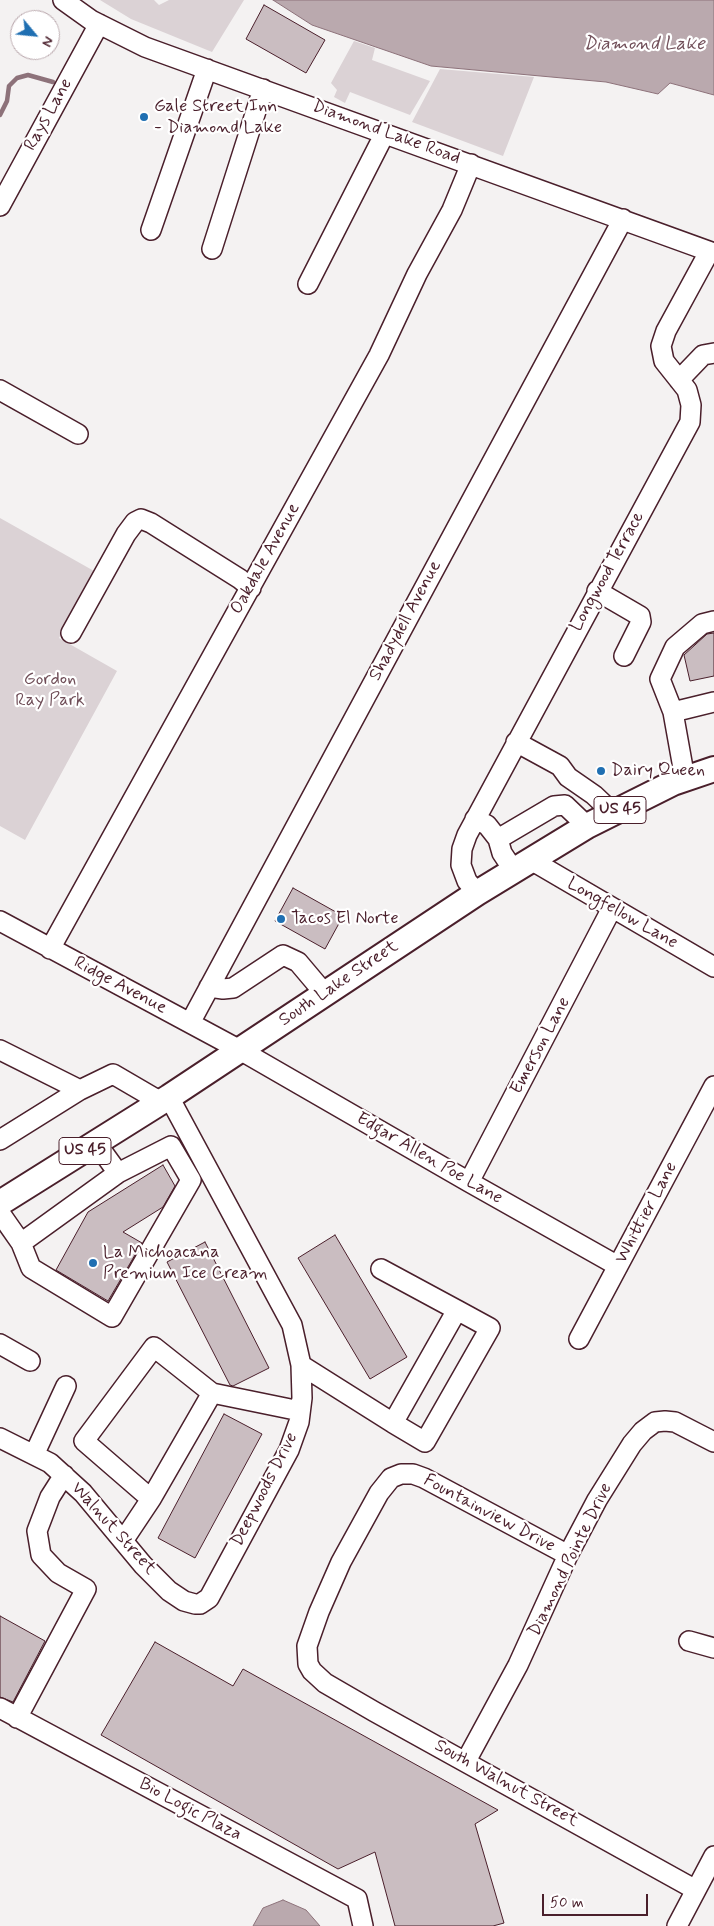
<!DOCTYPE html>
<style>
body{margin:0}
#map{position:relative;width:714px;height:1926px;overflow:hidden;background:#f4f2f2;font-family:Mynerve,sans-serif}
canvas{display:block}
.north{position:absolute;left:10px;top:10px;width:50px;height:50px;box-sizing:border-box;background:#fff;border:1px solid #b7a5aa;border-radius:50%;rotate:118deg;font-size:14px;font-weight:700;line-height:20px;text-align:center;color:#4a1f2b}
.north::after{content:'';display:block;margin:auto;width:18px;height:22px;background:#1f6fb2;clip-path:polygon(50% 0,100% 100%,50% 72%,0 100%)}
.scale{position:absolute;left:542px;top:1894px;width:106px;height:22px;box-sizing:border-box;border:2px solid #4a1f2b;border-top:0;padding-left:6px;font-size:15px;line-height:18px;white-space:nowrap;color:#4a1f2b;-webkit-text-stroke:4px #fff;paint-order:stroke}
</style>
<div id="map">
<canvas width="714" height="1926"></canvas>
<div class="north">N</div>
<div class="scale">50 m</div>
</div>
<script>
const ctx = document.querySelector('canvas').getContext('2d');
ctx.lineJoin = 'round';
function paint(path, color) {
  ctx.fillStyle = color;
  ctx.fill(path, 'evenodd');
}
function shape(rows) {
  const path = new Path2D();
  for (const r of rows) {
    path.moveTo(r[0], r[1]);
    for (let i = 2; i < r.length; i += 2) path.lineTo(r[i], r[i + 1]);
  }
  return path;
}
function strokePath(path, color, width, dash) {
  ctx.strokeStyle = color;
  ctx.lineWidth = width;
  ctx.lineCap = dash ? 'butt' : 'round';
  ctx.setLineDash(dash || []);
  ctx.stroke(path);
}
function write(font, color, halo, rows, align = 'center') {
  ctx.font = font + ' Mynerve,sans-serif';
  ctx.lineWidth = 4.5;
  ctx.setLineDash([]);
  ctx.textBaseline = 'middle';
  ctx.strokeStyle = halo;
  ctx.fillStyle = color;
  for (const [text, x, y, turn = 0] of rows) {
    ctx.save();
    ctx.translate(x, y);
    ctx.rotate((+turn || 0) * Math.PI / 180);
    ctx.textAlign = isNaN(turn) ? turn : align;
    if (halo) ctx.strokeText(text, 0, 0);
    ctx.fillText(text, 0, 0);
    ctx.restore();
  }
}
const green = shape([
 [100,0,154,0,159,5,169,0,244,0,212,52,131,19],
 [354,41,375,48,372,60,430,81,410,115,350,92,345,103,334,97,337,90,331,83],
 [440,69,534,77,503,156,412,122],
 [0,518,94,571,59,638,117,671,25,840,0,826]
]);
const water = shape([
 [273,0,714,0,714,95,670,83,658,94,606,82,431,66,312,25,273,0],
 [283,1900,306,1910,320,1926,253,1926,263,1908,283,1900]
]);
const stream = shape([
 [0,115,7,101,9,86,17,78,28,75,53,82]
]);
const building = shape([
 [264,5,325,40,306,73,246,39,264,5],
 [714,633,714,676,690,681,684,655,707,634,714,633],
 [293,888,343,916,325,949,275,921,293,888],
 [163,1165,175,1186,163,1207,123,1232,142,1243,108,1301,56,1270,88,1212,163,1165],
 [335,1235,407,1357,370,1379,298,1258,335,1235],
 [205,1242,269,1368,233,1386,230,1385,167,1262,205,1242],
 [224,1414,262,1434,195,1558,158,1538,224,1414],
 [0,1616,45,1641,13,1702,0,1697,0,1616],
 [155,1642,233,1686,243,1669,498,1810,475,1824,504,1923,493,1926,395,1926,375,1852,338,1869,101,1735,155,1642]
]);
const minor = shape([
 [63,0,91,20,145,47,714,253],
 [0,206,99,24],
 [151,230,207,69],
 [212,249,263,89],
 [308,284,385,133],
 [679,380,703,355,714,353],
 [0,390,78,434],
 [597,591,640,616,641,622,624,656],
 [71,633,126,534,135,522,141,519,151,523,240,579,251,588],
 [673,712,660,679,675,647,702,624,714,621],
 [516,742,560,766,568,777,594,795,613,813],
 [685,779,673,712,714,702],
 [475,819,487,825,498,839,502,853,514,871],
 [498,839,554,806,565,805,587,826],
 [531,860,714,967],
 [477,893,467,881,461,865,462,849,467,835,690,422,691,405,687,390,664,361,661,346,666,331,709,252],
 [0,921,240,1050,469,1182,618,1266],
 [50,949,379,355,417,274,452,210,471,164],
 [209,987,223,989,233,988,283,955,298,962,325,994],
 [190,1023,623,219],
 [0,1050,80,1090,0,1140],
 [80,1090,113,1074,161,1102],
 [469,1182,612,908],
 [0,1213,21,1243,118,1173,97,1144],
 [21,1243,31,1268,112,1317,191,1180,171,1146,118,1173],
 [381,1269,457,1310],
 [579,1339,714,1086],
 [0,1344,30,1361],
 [301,1365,393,1423,425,1442,490,1328,457,1310,393,1423],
 [0,1438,50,1463,83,1493,143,1565,169,1591,184,1601,195,1604,200,1604,209,1598,289,1450,299,1422,302,1398,301,1365,292,1325,169,1097],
 [34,1455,66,1386],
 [151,1499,84,1441,154,1347,212,1393,300,1411],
 [123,1541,151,1499,212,1393],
 [568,1555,424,1478,413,1474,401,1474,391,1478,379,1493,341,1562,319,1612,307,1646,308,1664,312,1671,325,1683,375,1712,696,1890],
 [689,1641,714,1648],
 [0,1708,357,1899,363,1926],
 [17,1718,86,1589,58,1573,41,1555,37,1531,50,1497,64,1475],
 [466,1761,518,1665,568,1555,597,1500,632,1444,643,1431,655,1422,665,1421,675,1422,714,1442],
 [677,1926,714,1856]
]);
const major = shape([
 [0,1203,169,1097,477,893,587,826,673,783,714,769]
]);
const markers = [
 [144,117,5,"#1f6fb2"],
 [601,771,5,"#1f6fb2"],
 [281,919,5,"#1f6fb2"],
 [93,1263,5,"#1f6fb2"]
];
const shields = [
 [620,810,52],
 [85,1151,52]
];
const shieldNames = [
 ["US 45",620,810],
 ["US 45",85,1151]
];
const poiNames = [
 ["Gale Street Inn",154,107],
 ["- Diamond Lake",154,128],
 ["Dairy Queen",611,771],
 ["Tacos El Norte",291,919],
 ["La Michoacana",103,1253],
 ["Premium Ice Cream",103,1274]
];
const streetNames = [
 ["Rays Lane",49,115,-61],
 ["Diamond Lake Road",386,133,20],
 ["Oakdale Avenue",266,559,-61],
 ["Longwood Terrace",608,572,-61],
 ["Shadydell Avenue",406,621,-62],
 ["Longfellow Lane",622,914,30],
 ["South Lake Street",339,984,-34],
 ["Ridge Avenue",120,986,28],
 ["Emerson Lane",541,1046,-62],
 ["Edgar Allen Poe Lane",429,1159,30],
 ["Whittier Lane",647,1213,-62],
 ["Deepwoods Drive",265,1490,-63],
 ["Fountainview Drive",489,1514,28],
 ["Walnut Street",113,1529,48],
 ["Diamond Pointe Drive",571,1560,-64],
 ["South Walnut Street",506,1784,29],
 ["Bio Logic Plaza",190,1810,28]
];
const parkNames = [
 ["Gordon",50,680],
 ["Ray Park",50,701]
];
const waterNames = [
 ["Diamond Lake",644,45]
];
paint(green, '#dbd2d5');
paint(water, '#baa9ae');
strokePath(water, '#8d727a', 1);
strokePath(stream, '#8d727a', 4.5);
paint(building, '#cabdc1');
strokePath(building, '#4a1f2b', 1);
strokePath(minor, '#4a1f2b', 22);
strokePath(major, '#4a1f2b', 28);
strokePath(minor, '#fff', 19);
strokePath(major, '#fff', 24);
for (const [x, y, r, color] of markers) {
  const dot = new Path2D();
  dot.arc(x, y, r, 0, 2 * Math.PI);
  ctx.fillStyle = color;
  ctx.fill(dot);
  strokePath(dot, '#fff', 2);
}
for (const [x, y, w] of shields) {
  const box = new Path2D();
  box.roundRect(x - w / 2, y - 13.5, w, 27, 4);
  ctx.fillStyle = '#fff';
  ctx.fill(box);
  strokePath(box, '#4a1f2b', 1);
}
write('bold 16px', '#4a1f2b', null, shieldNames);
write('18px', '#4a1f2b', '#fff', poiNames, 'left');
write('18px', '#4a1f2b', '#fff', streetNames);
write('18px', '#6e4c56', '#fff', parkNames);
write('italic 19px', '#714f59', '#fff', waterNames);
</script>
